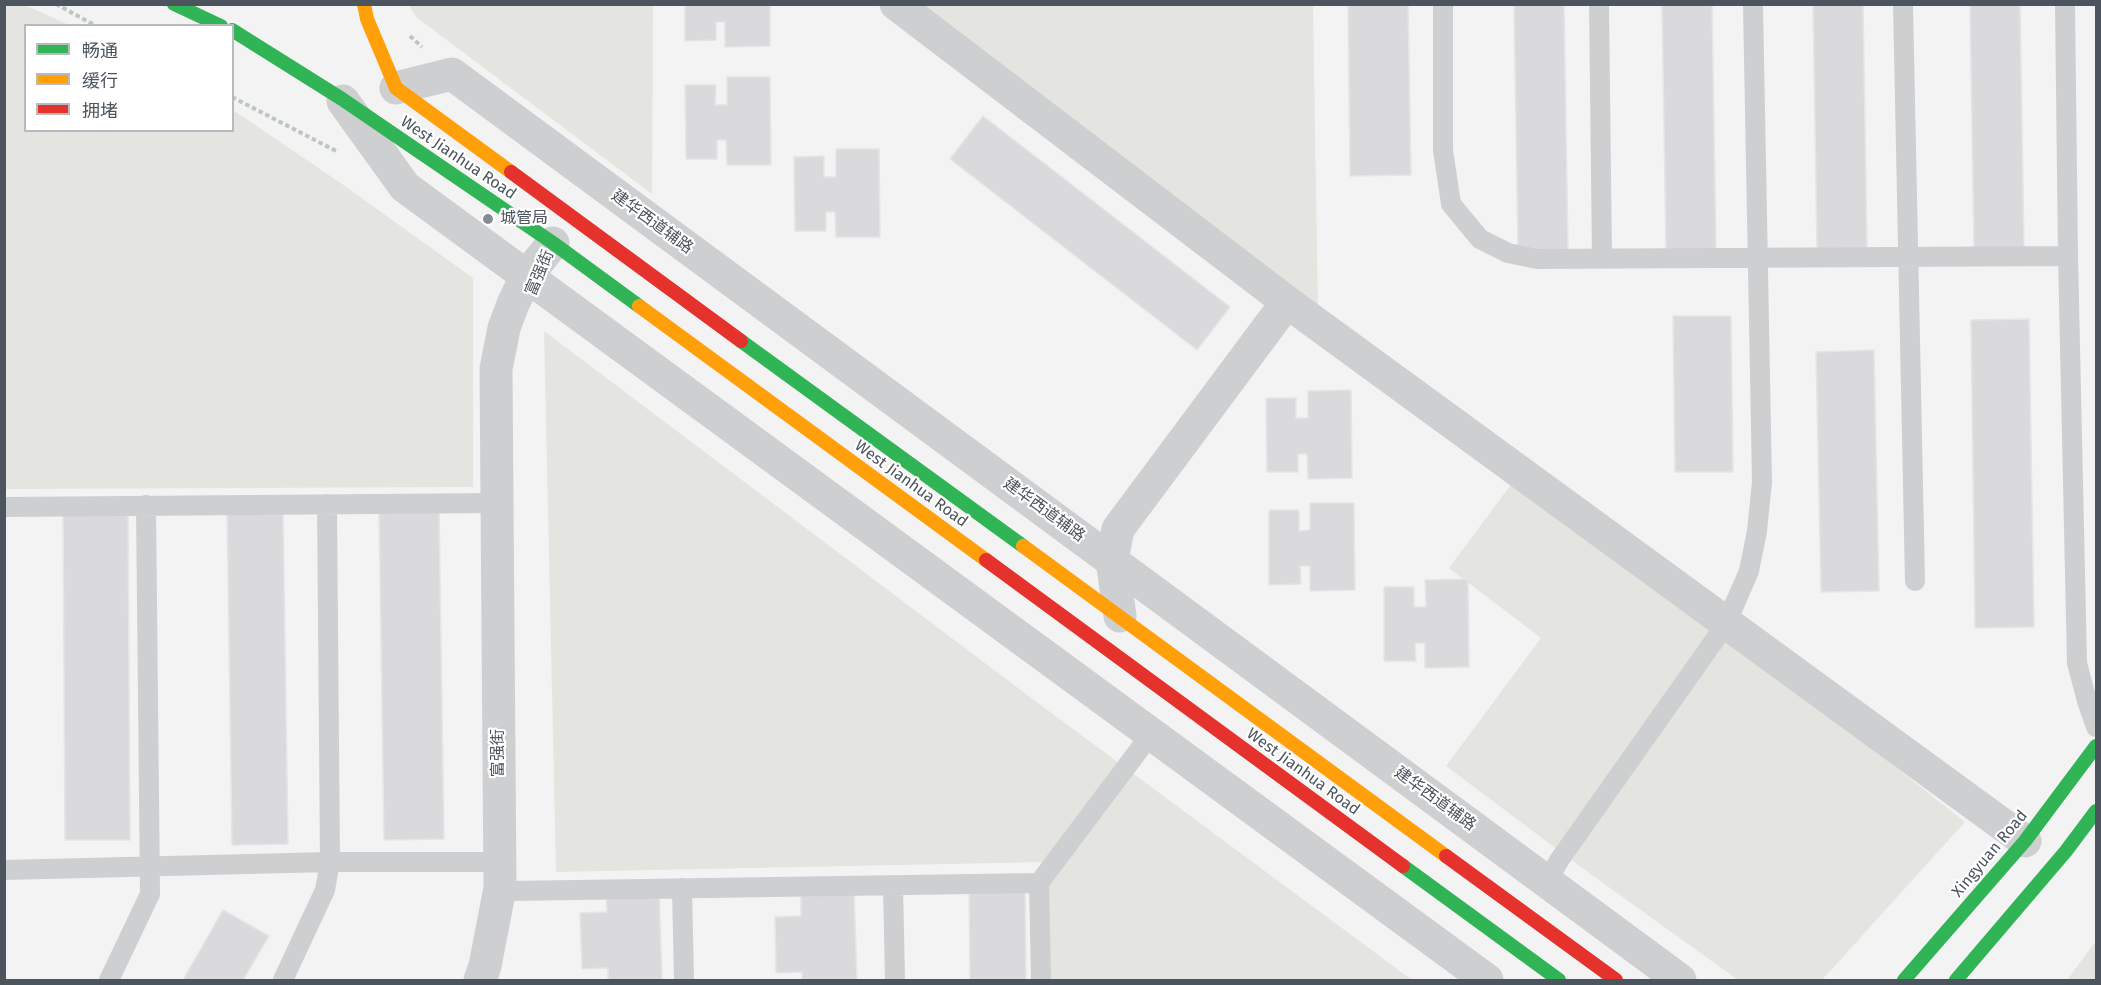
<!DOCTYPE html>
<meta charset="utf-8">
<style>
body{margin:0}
#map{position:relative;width:2101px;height:985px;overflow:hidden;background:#f4f3f3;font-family:"Fira Sans","Noto Sans SC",sans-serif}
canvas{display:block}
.frame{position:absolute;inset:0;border:6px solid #4c555e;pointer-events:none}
.legend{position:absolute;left:24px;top:24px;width:210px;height:108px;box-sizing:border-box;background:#fff;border:2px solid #b7bbbf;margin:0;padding:8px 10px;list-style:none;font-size:18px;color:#4c555e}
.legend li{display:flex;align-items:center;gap:12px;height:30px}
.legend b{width:30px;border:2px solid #b7bbbf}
</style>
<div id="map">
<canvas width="2101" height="985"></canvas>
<div class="frame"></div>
<ul class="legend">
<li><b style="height:8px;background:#30b455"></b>畅通</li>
<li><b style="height:8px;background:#ff9f0a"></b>缓行</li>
<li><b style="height:8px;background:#e5322d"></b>拥堵</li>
</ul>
</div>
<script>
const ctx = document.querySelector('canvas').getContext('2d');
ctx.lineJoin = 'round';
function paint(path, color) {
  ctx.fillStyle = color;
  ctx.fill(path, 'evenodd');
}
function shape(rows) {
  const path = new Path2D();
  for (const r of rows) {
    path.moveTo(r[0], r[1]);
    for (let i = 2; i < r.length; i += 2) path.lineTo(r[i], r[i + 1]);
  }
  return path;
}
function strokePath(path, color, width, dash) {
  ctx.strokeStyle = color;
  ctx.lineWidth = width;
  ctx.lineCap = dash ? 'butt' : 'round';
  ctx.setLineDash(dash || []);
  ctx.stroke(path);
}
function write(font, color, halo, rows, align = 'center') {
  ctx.font = font + ' "Fira Sans","Noto Sans SC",sans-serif';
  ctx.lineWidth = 4.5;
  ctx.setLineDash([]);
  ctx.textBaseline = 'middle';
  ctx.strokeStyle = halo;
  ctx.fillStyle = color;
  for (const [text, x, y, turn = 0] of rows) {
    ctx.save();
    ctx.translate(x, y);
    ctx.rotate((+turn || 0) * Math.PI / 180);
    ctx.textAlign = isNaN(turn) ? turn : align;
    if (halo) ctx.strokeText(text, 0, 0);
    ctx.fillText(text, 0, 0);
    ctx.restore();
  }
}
const commercial = shape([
 [4,5,25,5,69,25,26,26,26,130,232,130,233,110,342,184,473,278,473,487,5,489],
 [409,5,653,5,652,194,416,17],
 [897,5,1313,5,1318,310],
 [544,331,1042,706,1412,980,1048,980,1045,862,556,872],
 [1521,471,1965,822,1822,980,1738,980,1578,865,1446,766,1541,638,1449,568],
 [2096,941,2096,980,2067,980]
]);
const building = shape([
 [685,4,770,4,770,46,725,47,725,22,716,22,716,40,685,41,685,4],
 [1348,4,1408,4,1411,175,1350,176,1348,4],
 [1514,4,1564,4,1568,252,1518,253,1514,4],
 [1662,4,1712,4,1716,249,1666,250,1662,4],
 [1813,4,1863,4,1867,248,1817,248,1813,4],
 [1970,4,2020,4,2024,249,1974,250,1970,4],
 [727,77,770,77,771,165,727,165,726,140,717,140,717,159,686,159,685,85,716,85,715,105,727,105,727,77],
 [983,116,1230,307,1197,350,950,159,983,116],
 [836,149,879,149,880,237,836,237,835,212,826,212,826,231,795,231,794,157,824,156,824,177,836,177,836,149],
 [1673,316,1731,316,1733,472,1675,472,1673,316],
 [2029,319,2034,627,1975,628,1971,320,2029,319],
 [1874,350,1879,591,1821,592,1816,352,1874,350],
 [1351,390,1352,478,1308,479,1307,454,1298,454,1298,472,1267,472,1266,398,1296,398,1296,418,1308,418,1308,391,1351,390],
 [1310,503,1354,503,1355,590,1310,591,1310,566,1300,566,1301,584,1269,585,1269,510,1299,510,1299,531,1310,530,1310,503],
 [63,507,128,507,130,840,65,840,63,507],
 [283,509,288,844,232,845,227,510,283,509],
 [439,510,444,839,384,840,379,511,439,510],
 [1468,579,1469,667,1425,668,1425,643,1415,643,1416,661,1384,661,1384,587,1414,587,1414,607,1426,607,1425,580,1468,579],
 [1025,881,1026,980,970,980,969,882,1025,881],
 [659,890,662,980,608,980,608,968,582,969,580,913,607,912,606,891,659,890],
 [854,894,857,980,802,980,802,972,776,973,775,917,801,916,801,896,854,894],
 [223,910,269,936,243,980,183,980,223,910]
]);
const path = shape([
 [56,4,96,26],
 [410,36,422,47],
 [232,97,338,152]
]);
const lane = shape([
 [1443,4,1443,150,1451,204,1480,239,1508,253,1537,259,2068,256],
 [1599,4,1602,258],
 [1903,4,1915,581],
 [2065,4,2068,256,2077,663,2087,701,2096,727],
 [4,507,497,503],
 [4,870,330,862,499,862],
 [1547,881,1560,859,1726,624,1749,571,1757,531,1762,482,1753,4],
 [1039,883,1151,734],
 [893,885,895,980],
 [500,888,509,891,1039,883,1041,980],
 [682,888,684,980],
 [109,980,150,894,146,505],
 [283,980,325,890,330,862,327,504]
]);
const street = shape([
 [896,4,1287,302,2025,841],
 [396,88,452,74,1680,980],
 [343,101,405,187,1487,980],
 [1120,616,1112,560,1118,529,1287,302],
 [480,980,485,966,500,888,496,369,504,328,513,304,526,277,553,243]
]);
const fast = shape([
 [174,4,221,26],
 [232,30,342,99,553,243,639,306],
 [741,341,1023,546],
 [1403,866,1559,980],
 [1904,980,2025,841,2096,746],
 [1956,980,2066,851,2096,811]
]);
const slow = shape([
 [364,4,367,19,396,88,511,172],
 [639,306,986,560],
 [1023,546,1446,856]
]);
const jam = shape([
 [511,172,741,341],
 [986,560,1403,866],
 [1446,856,1616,980]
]);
const markers = [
 [488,219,6,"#878c92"]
];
const streetNames = [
 ["West Jianhua Road",458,158,34],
 ["建华西道辅路",652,222,36],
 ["富强街",540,273,-67],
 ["West Jianhua Road",911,484,36],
 ["建华西道辅路",1044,510,36],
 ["富强街",499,753,-90],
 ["West Jianhua Road",1303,772,36],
 ["建华西道辅路",1435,799,36],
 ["Xingyuan Road",1990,854,-50]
];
const poiNames = [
 ["城管局",500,219]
];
paint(commercial, '#e4e5e1');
paint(building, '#dadadc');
strokePath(building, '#e5e5e6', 1.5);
strokePath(path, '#bcc6c3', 4, [4.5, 3]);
strokePath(lane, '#cdcfd1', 20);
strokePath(street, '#cdcfd1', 33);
strokePath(fast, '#30b455', 14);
strokePath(slow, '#ff9f0a', 14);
strokePath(jam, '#e5322d', 14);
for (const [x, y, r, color] of markers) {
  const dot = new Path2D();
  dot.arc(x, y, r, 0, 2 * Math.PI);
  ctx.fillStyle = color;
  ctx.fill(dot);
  strokePath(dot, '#fff', 2);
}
write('16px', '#4c555e', '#fff', streetNames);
write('16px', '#4c555e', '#fff', poiNames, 'left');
</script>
